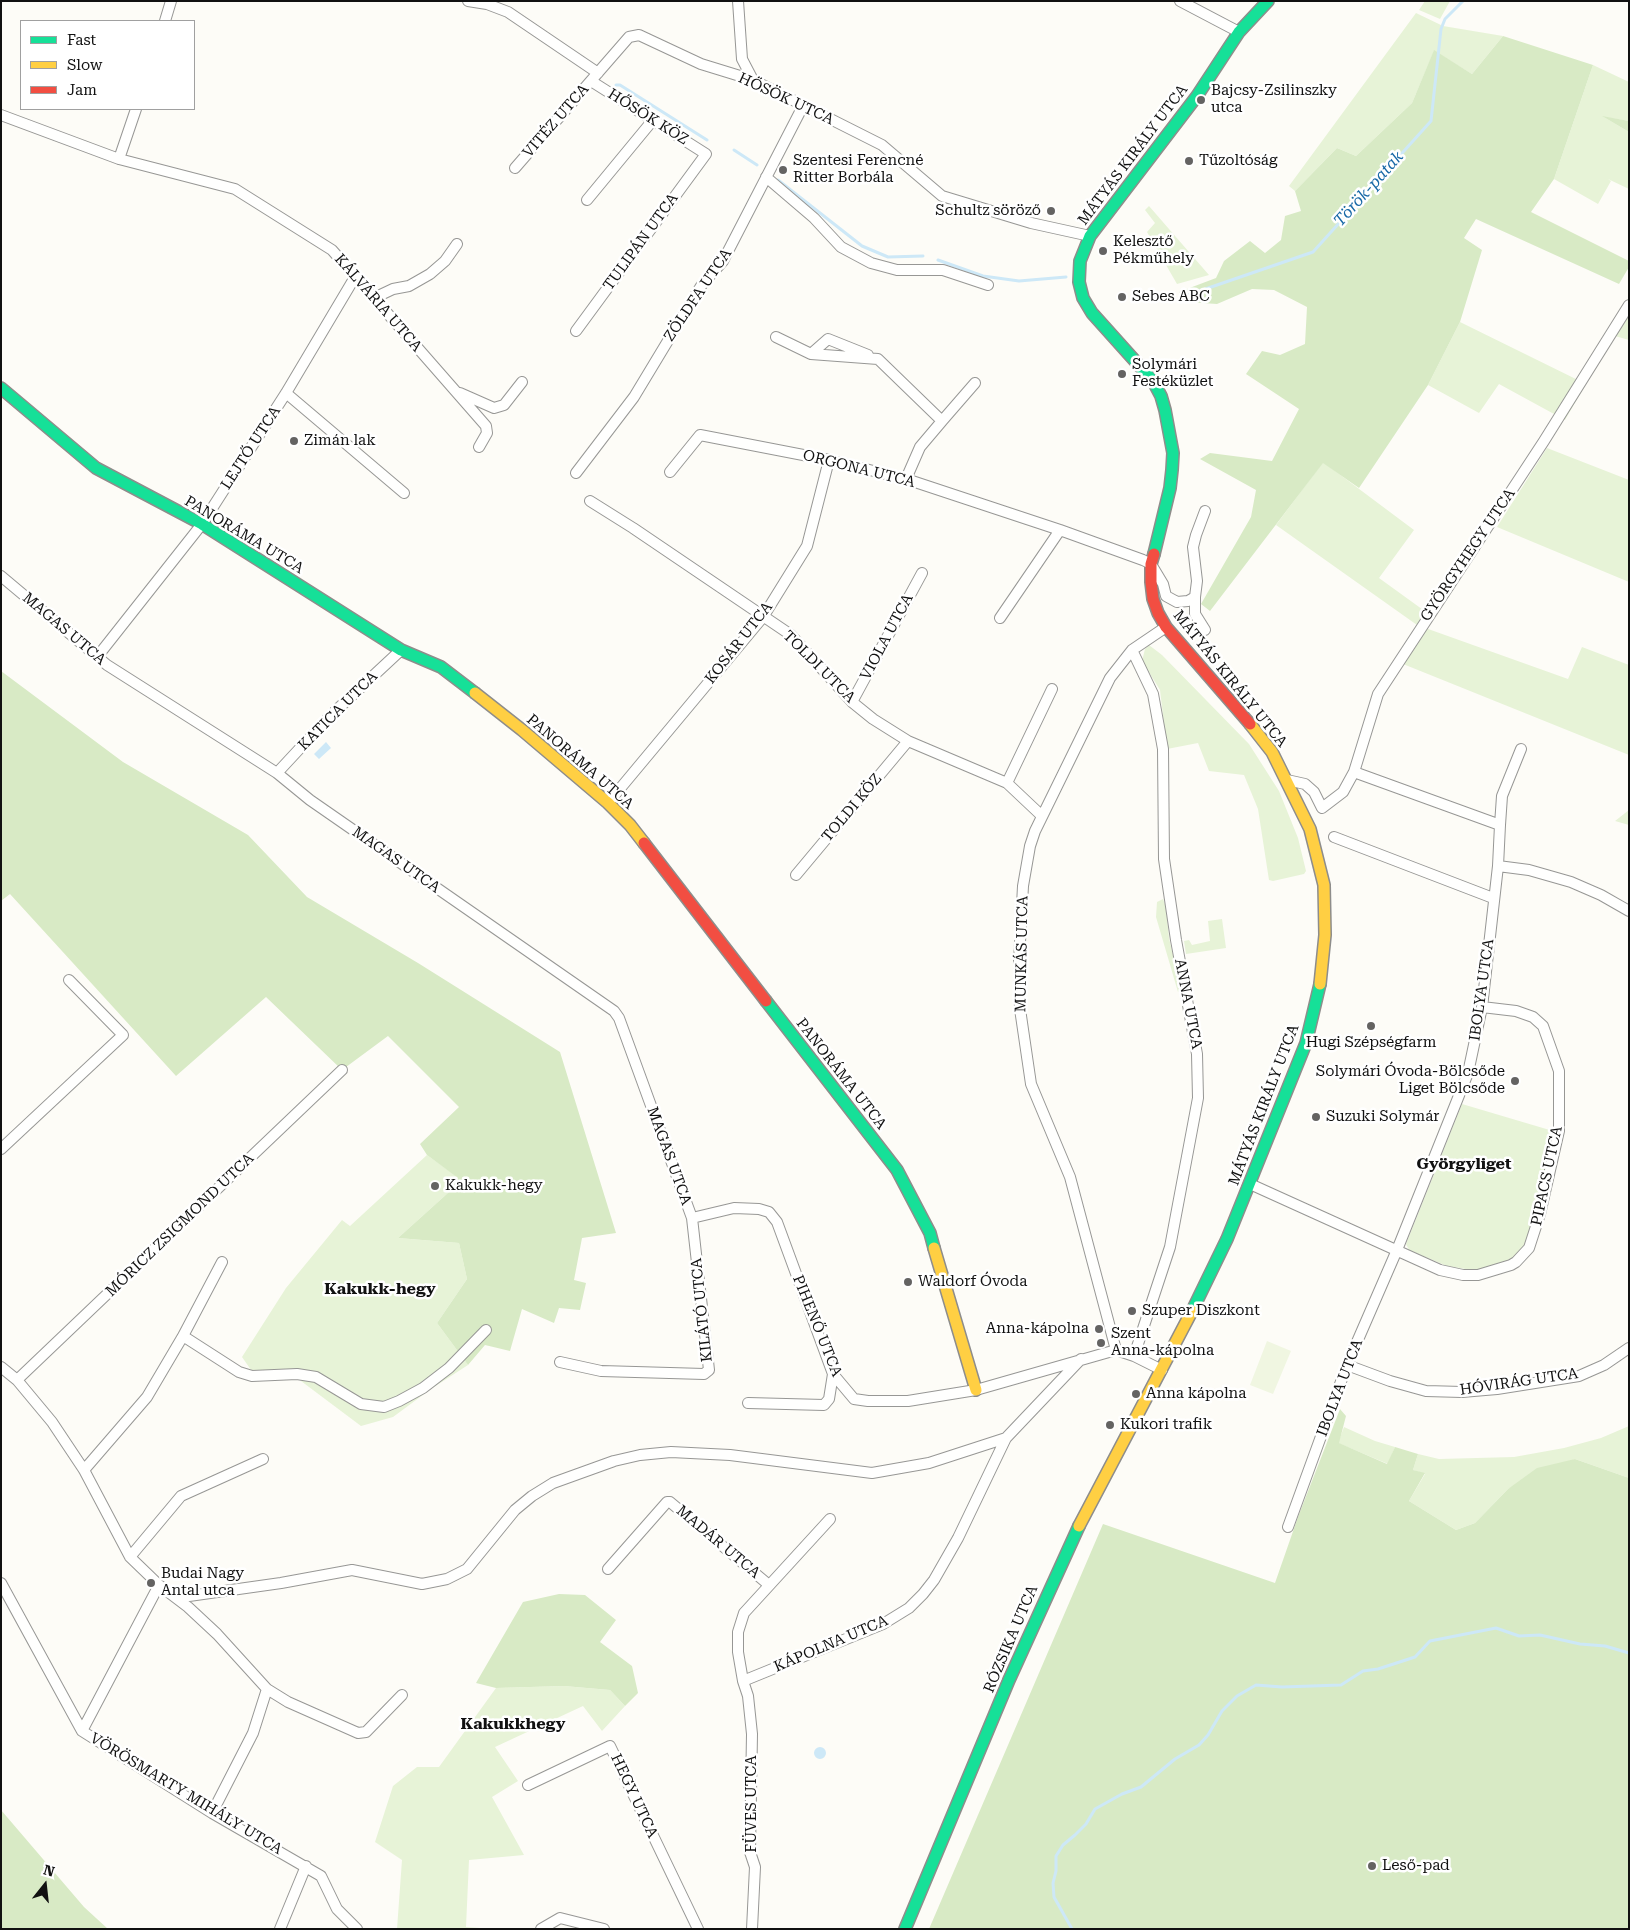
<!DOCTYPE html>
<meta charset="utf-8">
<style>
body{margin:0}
#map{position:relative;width:1630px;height:1930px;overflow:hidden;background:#fdfcf7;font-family:"Roboto Serif",serif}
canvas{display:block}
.frame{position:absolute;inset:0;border:2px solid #111;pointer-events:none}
.legend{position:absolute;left:20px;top:20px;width:175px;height:90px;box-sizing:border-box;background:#fff;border:1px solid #a0a0a0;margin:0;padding:6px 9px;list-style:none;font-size:15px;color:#111}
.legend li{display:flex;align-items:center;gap:10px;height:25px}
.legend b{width:25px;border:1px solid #a0a0a0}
.north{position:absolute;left:20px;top:1860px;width:50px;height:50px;-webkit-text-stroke:4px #fff;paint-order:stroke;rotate:16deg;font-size:14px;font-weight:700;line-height:20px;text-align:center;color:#111}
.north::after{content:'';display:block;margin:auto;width:18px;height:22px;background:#111;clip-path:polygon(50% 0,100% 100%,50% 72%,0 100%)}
</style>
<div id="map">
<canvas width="1630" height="1930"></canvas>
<div class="frame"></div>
<ul class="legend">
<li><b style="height:6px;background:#16e098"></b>Fast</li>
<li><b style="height:6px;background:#ffcf43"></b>Slow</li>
<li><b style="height:6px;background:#f24e42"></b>Jam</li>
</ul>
<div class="north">N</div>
</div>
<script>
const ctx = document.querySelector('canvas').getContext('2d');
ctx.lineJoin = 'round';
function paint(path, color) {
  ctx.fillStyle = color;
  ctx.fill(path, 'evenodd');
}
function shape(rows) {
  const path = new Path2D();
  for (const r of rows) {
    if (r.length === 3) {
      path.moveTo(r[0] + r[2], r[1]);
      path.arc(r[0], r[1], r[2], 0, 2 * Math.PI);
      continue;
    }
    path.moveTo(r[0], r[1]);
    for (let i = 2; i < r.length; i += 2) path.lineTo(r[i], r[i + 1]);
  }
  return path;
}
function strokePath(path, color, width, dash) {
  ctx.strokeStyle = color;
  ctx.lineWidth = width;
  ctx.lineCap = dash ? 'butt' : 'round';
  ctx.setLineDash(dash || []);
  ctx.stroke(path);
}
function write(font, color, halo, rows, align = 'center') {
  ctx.font = font + ' "Roboto Serif",serif';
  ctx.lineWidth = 5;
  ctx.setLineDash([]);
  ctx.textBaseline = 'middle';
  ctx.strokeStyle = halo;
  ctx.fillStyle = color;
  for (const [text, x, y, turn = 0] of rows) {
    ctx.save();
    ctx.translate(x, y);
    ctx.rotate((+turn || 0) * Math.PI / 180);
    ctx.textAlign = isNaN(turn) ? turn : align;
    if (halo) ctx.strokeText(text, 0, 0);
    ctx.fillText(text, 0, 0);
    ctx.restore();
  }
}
const green = shape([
 [1425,1,1450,1,1440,19,1419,10],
 [1416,13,1443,26,1503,36,1472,74,1434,51,1412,103,1356,156,1337,148,1295,191,1289,186],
 [1593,65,1629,82,1629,121,1604,117,1629,132,1629,189,1608,179,1611,181,1598,204,1554,179],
 [1149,206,1209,275,1177,284,1147,232,1155,223,1145,210],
 [1629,313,1629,340,1615,336],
 [1460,322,1586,384,1565,420,1499,384,1479,413,1428,385],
 [1547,448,1629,480,1629,582,1497,527],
 [1323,462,1414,530,1379,578,1426,612,1417,625,1568,679,1582,647,1629,665,1629,755,1403,664,1422,628,1417,625,1276,525],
 [1149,645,1162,655,1249,744,1279,791,1298,838,1306,871,1304,874,1273,881,1269,880,1258,809,1244,775,1209,771,1198,743,1167,749,1160,690,1142,661,1145,649],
 [1629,810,1629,825,1615,821],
 [1163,899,1166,907,1169,938,1181,990,1178,992,1156,917,1157,902],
 [1222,919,1226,948,1186,954,1184,941,1189,940,1192,945,1210,941,1208,921],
 [1462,1104,1553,1131,1537,1216,1528,1243,1513,1259,1478,1271,1447,1266,1416,1253,1409,1250,1406,1244],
 [427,1155,459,1178,449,1192,398,1238,459,1243,467,1279,437,1323,468,1365,431,1389,393,1417,361,1426,297,1378,258,1380,242,1357,286,1288,342,1220,350,1226],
 [1629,1426,1629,1478,1575,1459,1508,1489,1475,1523,1456,1530,1409,1501,1425,1474,1413,1470,1418,1454,1439,1459,1514,1457,1564,1448,1601,1438],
 [1344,1427,1375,1441,1395,1447,1388,1464,1338,1443],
 [564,1686,610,1690,625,1706,602,1731,583,1706,495,1747,518,1781,492,1797,524,1855,469,1860,466,1927,494,1929,397,1929,402,1860,375,1842,393,1786,417,1767,439,1767,496,1688]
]);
const forest = shape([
 [1503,36,1593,65,1554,179,1531,212,1629,261,1629,267,1619,284,1476,219,1464,238,1482,250,1460,322,1428,385,1359,488,1323,463,1210,611,1201,604,1251,517,1256,490,1200,459,1210,453,1272,461,1299,409,1246,374,1262,351,1280,355,1305,344,1307,307,1274,290,1252,289,1217,304,1187,302,1179,292,1216,278,1224,261,1250,241,1265,253,1281,240,1285,216,1301,211,1295,191,1337,148,1356,156,1412,103,1434,50,1472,74],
 [1602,116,1629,121,1629,132],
 [1,671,123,762,248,835,307,897,418,963,560,1052,616,1233,582,1238,574,1280,586,1283,580,1310,559,1308,554,1323,522,1309,510,1351,485,1345,468,1365,437,1323,467,1279,459,1243,398,1238,449,1192,458,1178,427,1155,420,1144,459,1107,388,1036,342,1070,266,997,176,1076,10,894,1,901],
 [1340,1409,1346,1416,1339,1443,1387,1464,1395,1447,1418,1454,1413,1470,1425,1473,1409,1501,1456,1530,1475,1523,1508,1489,1537,1468,1575,1459,1629,1478,1629,1929,929,1929,1103,1524,1275,1583,1298,1517],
 [559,1594,585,1595,616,1620,600,1642,632,1666,638,1693,625,1706,610,1690,564,1686,496,1688,476,1683,523,1602],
 [1,1810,84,1907,108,1929,1,1929]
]);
const pitch = shape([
 [1267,1341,1291,1351,1273,1394,1250,1385]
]);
const water = shape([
 [326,742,331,748,319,759,314,754],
 [820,1753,6]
]);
const stream = shape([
 [616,85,620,85,707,140],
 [734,150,757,165],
 [778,180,862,246,888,257,923,256],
 [938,260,983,276,1019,281,1066,277],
 [1185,296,1313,252,1431,121,1441,29,1445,19,1463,1],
 [1072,1929,1054,1897,1053,1883,1056,1871,1056,1856,1063,1845,1075,1835,1086,1824,1095,1809,1122,1794,1141,1787,1175,1759,1199,1745,1208,1735,1222,1711,1237,1696,1256,1685,1282,1687,1341,1685,1363,1671,1378,1669,1415,1657,1430,1641,1496,1628,1519,1636,1540,1635,1580,1644,1605,1646,1629,1653]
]);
const street = shape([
 [468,1,487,4,508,12,598,73],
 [738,1,742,59,753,80],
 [1180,1,1239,32],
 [165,21,171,1],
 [1,115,119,159,235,189,332,250,486,426,487,433,479,447],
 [119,159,136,109],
 [515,168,629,37,639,35,701,64,753,80,882,145,942,196,1031,223,1090,236],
 [766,177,814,218,841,247,871,263,897,270,943,270,988,285],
 [587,200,653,120],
 [374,298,393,289,409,286,430,274,445,261,457,244],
 [576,331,706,154,591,81],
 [776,337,811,354,878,359,942,421,920,447,906,479],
 [811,354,828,339,868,355],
 [286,393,404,493],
 [460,393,494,408,504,405,522,382],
 [942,421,975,383],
 [670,472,700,435,829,460,906,479,1060,530,1143,560,1151,564,1163,584,1166,596,1177,602,1188,601,1195,597,1197,581,1193,547,1196,535,1205,511],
 [576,473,634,397,701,286,723,261,803,106],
 [590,501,633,528,791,635,852,702,873,719,908,741,1007,783,1042,816],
 [1,576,107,665,277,773,310,800,614,1011,619,1018,692,1218,709,1370,704,1374,601,1371,560,1362],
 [1195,597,1195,614,1205,630],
 [1000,618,1060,530],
 [1132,650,1153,694,1163,749,1164,859,1176,940,1197,1054,1198,1098,1170,1247,1134,1356],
 [97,657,202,524,286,393,355,277],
 [852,702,922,573],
 [277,773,329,717,401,650],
 [1287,780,1305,784,1314,792,1322,808,1343,792,1354,772,1378,694,1544,441,1629,305],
 [1007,783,1052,689],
 [608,803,763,617,807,546,829,460],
 [1500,825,1502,796,1521,749],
 [1334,837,1493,898],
 [1498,866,1529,870,1571,882,1601,895,1629,911],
 [796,875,908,741],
 [1,1149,123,1035,69,980],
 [1250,1184,1440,1270,1463,1275,1478,1275,1511,1265,1516,1262,1529,1248,1540,1214,1559,1131,1559,1071,1543,1026,1533,1017,1516,1011,1482,1007],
 [692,1218,734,1208,759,1209,769,1212,777,1222,833,1374,854,1399,868,1401,908,1401,976,1390,1116,1350],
 [183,1336,239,1372,252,1376,297,1374,316,1377,361,1404,384,1407,399,1401,423,1388,449,1368,486,1330],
 [1116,1350,1070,1177,1031,1084,1020,1009,1019,961,1023,886,1030,846,1035,831,1110,678,1132,650,1166,627],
 [1116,1350,1134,1356,1162,1370],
 [1347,1365,1390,1381,1426,1391,1462,1392,1497,1389,1579,1376,1604,1365,1629,1348],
 [1,1367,17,1380,52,1422,84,1470,130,1557,159,1585,188,1607,217,1634,267,1689,288,1702,358,1733,366,1732,402,1695],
 [17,1380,342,1070],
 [748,1403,824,1405,829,1399,833,1374],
 [84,1470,147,1397,183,1336,222,1262],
 [830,1519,744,1613,738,1632,738,1652,743,1681,883,1624,909,1608,923,1594,934,1580,958,1538,1006,1438],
 [1288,1527,1347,1365,1397,1250,1468,1073,1482,1007,1498,866,1500,825,1354,772],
 [130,1557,181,1496,263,1459],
 [608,1569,667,1502,670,1502,769,1585],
 [1,1583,82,1731,212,1813,321,1876,337,1909,357,1929],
 [167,1591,189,1596,281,1583,352,1570,422,1584,447,1579,467,1569,515,1510,532,1496,553,1483,614,1461,640,1455,671,1452,730,1455,872,1473,929,1463,1006,1438,1081,1359],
 [743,1681,748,1696,752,1734,750,1852,755,1867,752,1929],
 [82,1731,159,1585],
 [528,1785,610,1746,698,1929],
 [212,1813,253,1733,267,1689],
 [280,1929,306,1866],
 [541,1929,560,1918,604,1929]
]);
const fast = shape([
 [1,388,96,468,202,524,401,650,441,667,475,693],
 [1154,554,1170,488,1172,470,1173,453,1165,410,1161,396,1153,381,1092,313,1083,298,1079,282,1080,261,1090,236,1197,96,1239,32,1268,1],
 [766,1001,897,1170,930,1233,934,1248],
 [1192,1311,1227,1239,1306,1043,1320,984],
 [905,1929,1009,1680,1079,1526]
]);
const slow = shape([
 [475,693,522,730,608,803,630,825,644,843],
 [1250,724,1272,752,1310,829,1324,885,1325,935,1320,984],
 [934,1248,976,1390],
 [1079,1526,1192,1311]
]);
const jam = shape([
 [1154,554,1151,564,1151,582,1153,599,1158,613,1166,627,1250,724],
 [644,843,766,1001]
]);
const markers = [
 [1201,100,5,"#646362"],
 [1189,161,5,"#646362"],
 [783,170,5,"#646362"],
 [1051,211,5,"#646362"],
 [1103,251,5,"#646362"],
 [1122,297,5,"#646362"],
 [1122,374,5,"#646362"],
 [294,441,5,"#646362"],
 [1371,1026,5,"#646362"],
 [1515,1081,5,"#646362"],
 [1316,1117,5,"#646362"],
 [435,1186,5,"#646362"],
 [908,1282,5,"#646362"],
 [1132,1311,5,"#646362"],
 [1099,1329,5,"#646362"],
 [1101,1343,5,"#646362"],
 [1136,1394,5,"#646362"],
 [1110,1425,5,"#646362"],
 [151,1583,5,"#646362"],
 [1372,1866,5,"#646362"]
];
const poiNames = [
 ["Bajcsy-Zsilinszky",1211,91],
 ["utca",1211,108],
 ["Szentesi Ferencné",793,161],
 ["Ritter Borbála",793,178],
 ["Tűzoltóság",1199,161],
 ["Schultz söröző",1041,211,"right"],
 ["Kelesztő",1113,242],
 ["Pékműhely",1113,259],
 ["Sebes ABC",1132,297],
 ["Solymári",1132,365],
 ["Festéküzlet",1132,382],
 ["Zimán lak",304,441],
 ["Hugi Szépségfarm",1371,1043,"center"],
 ["Solymári Óvoda-Bölcsőde",1505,1072,"right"],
 ["Liget Bölcsőde",1505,1089,"right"],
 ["Suzuki Solymár",1326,1117],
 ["Kakukk-hegy",445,1186],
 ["Waldorf Óvoda",918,1282],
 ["Szuper Diszkont",1142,1311],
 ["Anna-kápolna",1089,1329,"right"],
 ["Szent",1111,1334],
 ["Anna-kápolna",1111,1351],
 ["Anna kápolna",1146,1394],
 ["Kukori trafik",1120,1425],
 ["Budai Nagy",161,1574],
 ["Antal utca",161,1591],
 ["Leső-pad",1382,1866]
];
const streetNames = [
 ["HŐSÖK UTCA",786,99,25],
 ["HŐSÖK KÖZ",648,117,32],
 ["VITÉZ UTCA",556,121,-49],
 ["MÁTYÁS KIRÁLY UTCA",1133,155,-53],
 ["TULIPÁN UTCA",641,242,-54],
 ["ZÖLDFA UTCA",698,295,-56],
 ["KÁLVÁRIA UTCA",378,303,49],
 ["LEJTŐ UTCA",251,448,-57],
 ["ORGONA UTCA",859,469,14],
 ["PANORÁMA UTCA",244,535,31],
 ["GYÖRGYHEGY UTCA",1468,555,-56],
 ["MAGAS UTCA",64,629,40],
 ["VIOLA UTCA",887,637,-62],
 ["KOSÁR UTCA",739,643,-52],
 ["TOLDI UTCA",819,667,45],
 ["MÁTYÁS KIRÁLY UTCA",1230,679,51],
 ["KATICA UTCA",338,711,-45],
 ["PANORÁMA UTCA",580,762,41],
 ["TOLDI KÖZ",852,808,-50],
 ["MAGAS UTCA",396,860,35],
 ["MUNKÁS UTCA",1022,954,-89],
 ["IBOLYA UTCA",1482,990,-82],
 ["ANNA UTCA",1188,1004,79],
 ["PANORÁMA UTCA",841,1074,52],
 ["MÁTYÁS KIRÁLY UTCA",1264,1105,-69],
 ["MAGAS UTCA",669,1156,70],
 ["PIPACS UTCA",1547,1176,-78],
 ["MÓRICZ ZSIGMOND UTCA",180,1225,-44],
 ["KILÁTÓ UTCA",702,1310,-96],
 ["PIHENŐ UTCA",817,1326,68],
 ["HÓVIRÁG UTCA",1519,1382,-8],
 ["IBOLYA UTCA",1340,1388,-69],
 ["MADÁR UTCA",718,1542,40],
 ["RÓZSIKA UTCA",1011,1639,-67],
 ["KÁPOLNA UTCA",831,1644,-23],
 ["VÖRÖSMARTY MIHÁLY UTCA",186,1794,31],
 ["HEGY UTCA",634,1796,65],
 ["FÜVES UTCA",752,1804,-90]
];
const waterNames = [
 ["Török-patak",1369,189,-48]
];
const neighbourhoodNames = [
 ["Györgyliget",1464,1164],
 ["Kakukk-hegy",380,1289],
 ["Kakukkhegy",513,1724]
];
paint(green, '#e7f3d7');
paint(forest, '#d8eac5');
paint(pitch, '#f0f6e1');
paint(water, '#cde8f7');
strokePath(stream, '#cde8f7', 3);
strokePath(street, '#979795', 12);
strokePath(fast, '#8e8d8b', 14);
strokePath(slow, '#8e8d8b', 14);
strokePath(jam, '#8e8d8b', 14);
strokePath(street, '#fffffe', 10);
strokePath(fast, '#16e098', 11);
strokePath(slow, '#ffcf43', 11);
strokePath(jam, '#f24e42', 11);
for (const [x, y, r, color] of markers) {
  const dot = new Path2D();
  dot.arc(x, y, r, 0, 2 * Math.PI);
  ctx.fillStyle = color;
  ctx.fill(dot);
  strokePath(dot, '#fff', 2);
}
write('15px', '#111', '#fff', poiNames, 'left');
write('15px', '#111', '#fff', streetNames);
write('italic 16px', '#1768a6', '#fff', waterNames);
write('bold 16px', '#111', '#fff', neighbourhoodNames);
</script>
